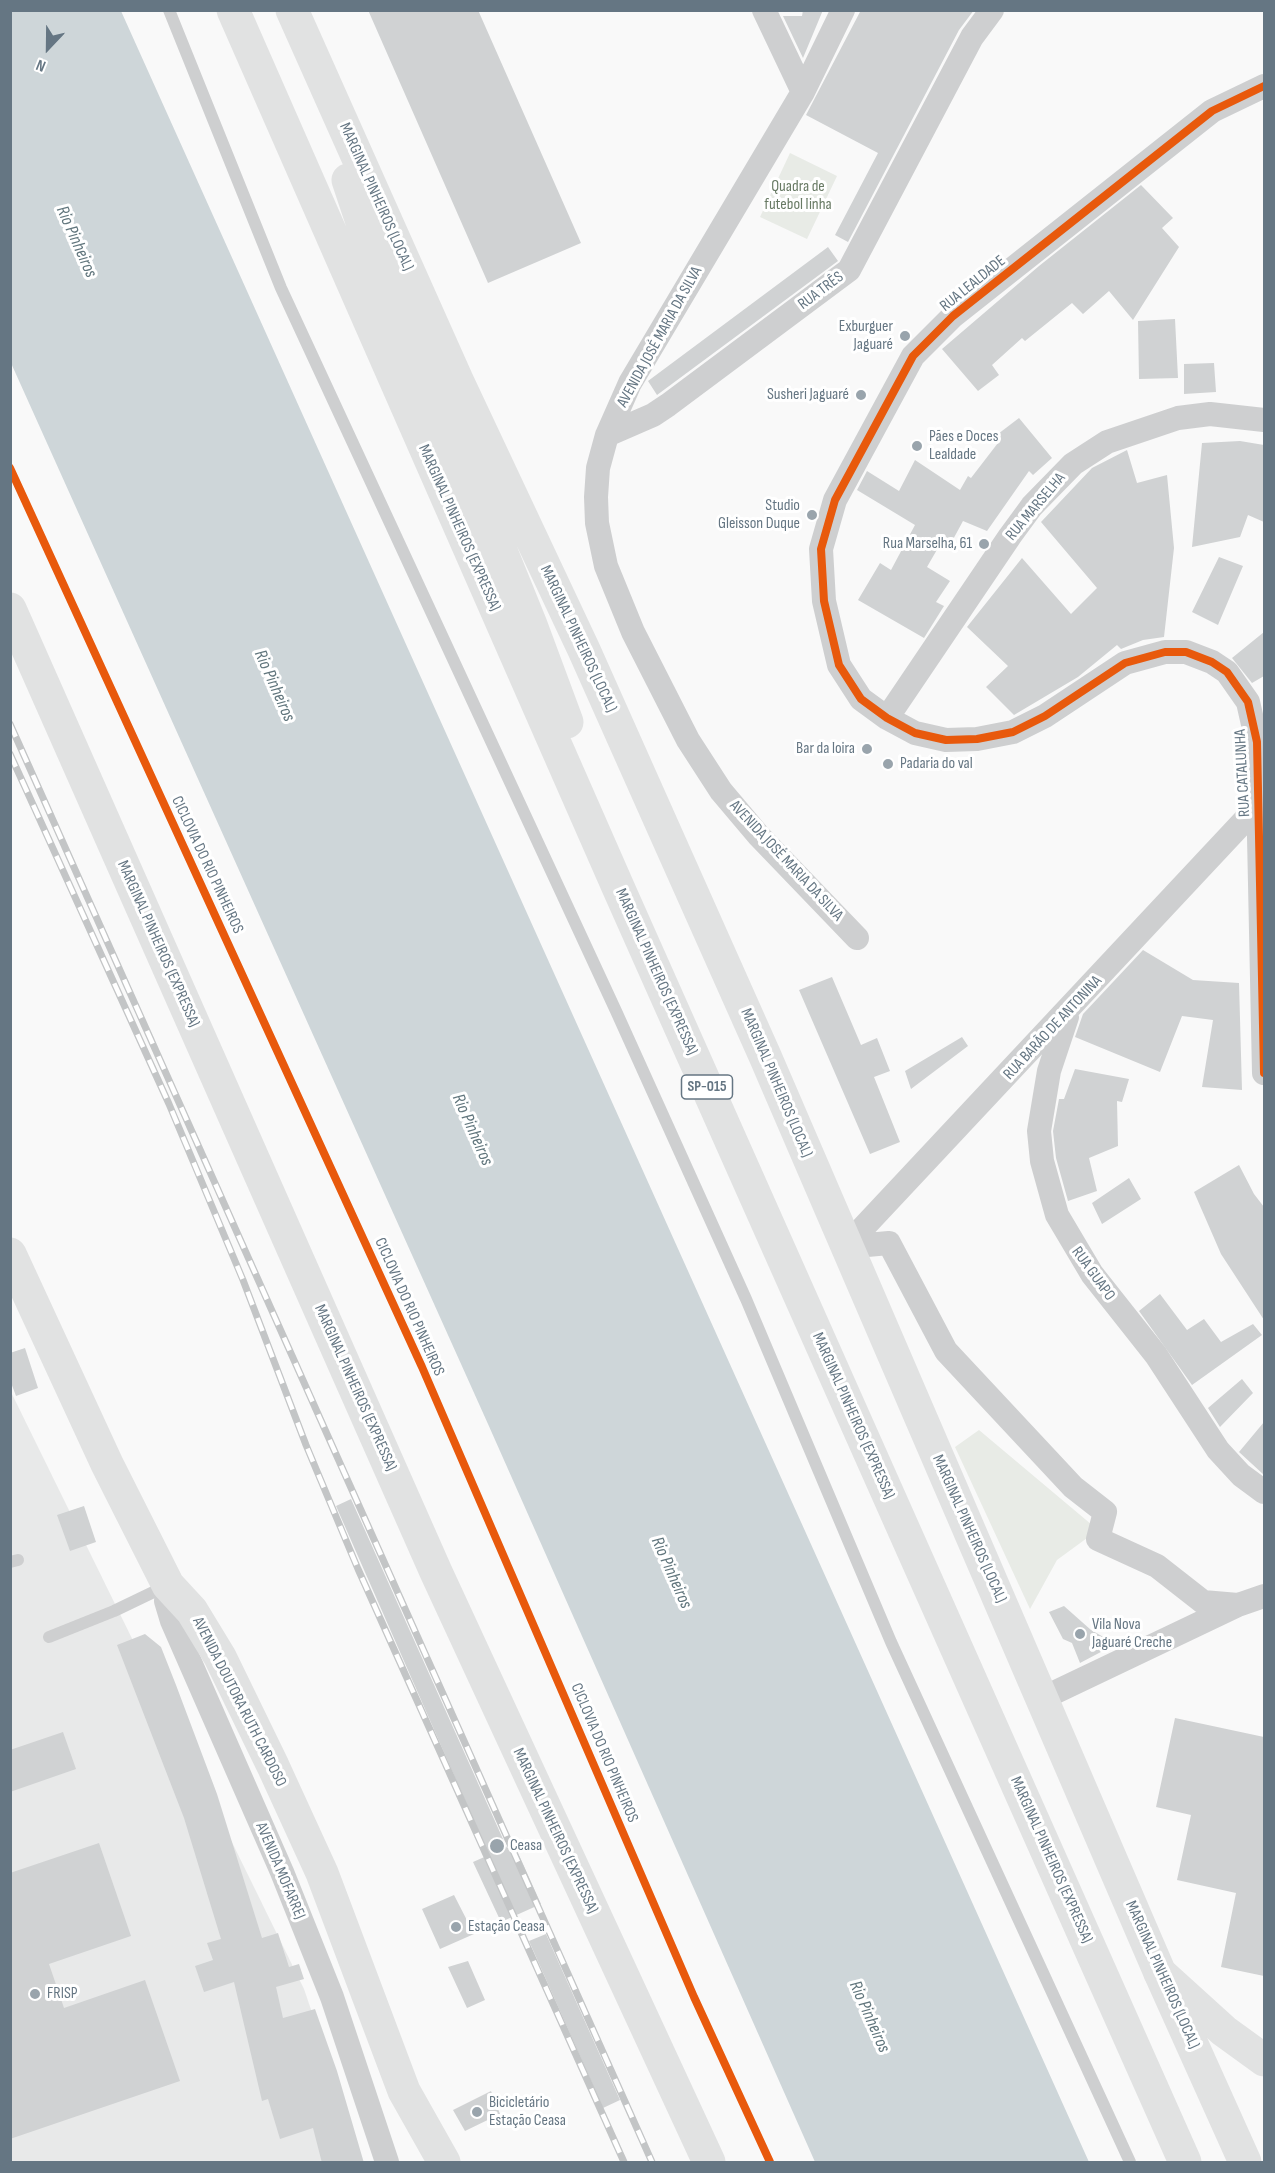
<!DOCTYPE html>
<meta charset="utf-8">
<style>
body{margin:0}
#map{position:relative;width:1275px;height:2173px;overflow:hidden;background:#f9f9f9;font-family:"Sofia Sans Condensed",sans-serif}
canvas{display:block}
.frame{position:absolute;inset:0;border:12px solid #657683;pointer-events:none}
.north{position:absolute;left:18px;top:18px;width:60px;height:60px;-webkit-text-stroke:4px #fff;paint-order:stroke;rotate:202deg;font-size:16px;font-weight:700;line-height:24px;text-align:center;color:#657683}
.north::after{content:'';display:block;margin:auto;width:21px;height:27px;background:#657683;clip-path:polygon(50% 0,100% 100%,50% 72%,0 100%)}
</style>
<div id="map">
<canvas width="1275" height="2173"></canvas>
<div class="frame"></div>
<div class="north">N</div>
</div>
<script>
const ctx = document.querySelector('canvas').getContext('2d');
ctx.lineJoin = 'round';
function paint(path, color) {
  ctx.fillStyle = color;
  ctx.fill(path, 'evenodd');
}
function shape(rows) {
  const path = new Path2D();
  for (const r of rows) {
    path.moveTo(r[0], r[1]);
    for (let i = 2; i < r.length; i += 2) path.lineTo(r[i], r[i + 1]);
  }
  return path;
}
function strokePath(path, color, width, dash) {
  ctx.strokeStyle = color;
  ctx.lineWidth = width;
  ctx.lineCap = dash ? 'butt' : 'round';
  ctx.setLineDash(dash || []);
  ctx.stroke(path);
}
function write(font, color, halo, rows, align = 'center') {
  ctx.font = font + ' "Sofia Sans Condensed",sans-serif';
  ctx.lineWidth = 6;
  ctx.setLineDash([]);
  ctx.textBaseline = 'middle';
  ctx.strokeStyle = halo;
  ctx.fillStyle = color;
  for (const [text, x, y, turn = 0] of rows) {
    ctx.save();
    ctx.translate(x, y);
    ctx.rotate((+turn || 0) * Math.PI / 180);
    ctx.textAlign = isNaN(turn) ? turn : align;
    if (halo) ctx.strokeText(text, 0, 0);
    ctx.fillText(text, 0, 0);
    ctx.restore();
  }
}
const built = shape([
 [10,1390,304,1989,363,2162,11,2162]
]);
const green = shape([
 [790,153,837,176,807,239,760,217],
 [979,1430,1098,1530,1057,1560,1030,1609,955,1447]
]);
const water = shape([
 [10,11,121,11,1089,2162,815,2162,488,1424,11,363]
]);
const building = shape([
 [368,10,478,10,581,243,488,283],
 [803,10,823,10,803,58,783,16,802,16],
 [861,10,974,10,959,30,848,242,835,235,878,153,806,115],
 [1141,185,1173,218,1162,228,1179,247,1133,320,1109,291,1083,314,1072,303,1025,341,1022,338,992,365,999,375,978,391,942,349,1039,266],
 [828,247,838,261,657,395,648,381],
 [1175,319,1178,378,1139,379,1138,321],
 [1214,363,1216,392,1184,394,1184,364],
 [1019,418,1052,458,1033,475,1029,471,987,531,963,521,950,545,942,541,927,567,950,581,936,602,944,606,924,638,858,600,880,563,891,570,915,525,857,490,867,471,899,491,915,460,960,490,968,476,971,478,1001,439,998,434],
 [1240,441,1264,445,1264,522,1248,515,1240,537,1192,547,1202,443],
 [1127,450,1137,483,1167,475,1174,548,1164,637,1143,640,1121,649,1117,645,1078,677,1014,715,986,687,1008,666,967,627,1022,558,1071,614,1097,588,1041,522,1092,468],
 [1219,557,1243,566,1218,625,1192,612],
 [1264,632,1264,676,1252,683,1232,658],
 [1143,950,1193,980,1239,983,1242,1090,1202,1087,1213,1020,1182,1016,1160,1072,1075,1037,1083,1014],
 [832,977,861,1045,877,1038,890,1071,874,1077,900,1142,870,1154,799,990],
 [962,1037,968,1046,911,1089,905,1071],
 [1075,1069,1129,1079,1122,1102,1117,1101,1118,1146,1089,1158,1097,1191,1068,1201,1056,1158,1053,1131,1059,1099,1064,1099],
 [1239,1165,1254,1194,1264,1207,1264,1320,1221,1254,1194,1192],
 [1129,1178,1141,1199,1102,1224,1092,1203],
 [1160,1294,1187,1330,1204,1319,1221,1342,1253,1324,1262,1335,1192,1385,1139,1311],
 [25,1348,38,1388,16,1396,10,1380,10,1353],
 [1242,1379,1253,1393,1220,1427,1208,1408],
 [1264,1422,1264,1475,1239,1452],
 [351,1499,507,1848,514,1844,541,1904,501,1922,473,1862,489,1855,336,1506],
 [84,1506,96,1542,70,1551,57,1515],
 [1064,1606,1091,1630,1116,1644,1080,1663,1072,1643,1063,1639,1049,1612],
 [145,1634,161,1647,176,1685,217,1794,262,1938,278,1933,289,1967,299,1964,304,1979,276,1987,283,2018,315,2009,337,2071,364,2163,322,2163,313,2128,280,2139,268,2099,262,2101,234,1982,204,1992,195,1966,213,1960,207,1943,221,1939,184,1818,117,1645],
 [1175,1718,1264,1737,1264,1976,1221,1967,1236,1893,1177,1880,1191,1815,1156,1807],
 [63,1732,76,1769,10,1792,10,1750],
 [99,1843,131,1936,49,1964,64,2008,145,1980,180,2081,10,2139,10,1873],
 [454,1895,474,1934,440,1949,422,1909],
 [546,1934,620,2100,603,2108,529,1941],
 [468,1961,485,2000,467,2008,448,1967],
 [491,2091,500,2114,465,2131,453,2110]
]);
const lane = shape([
 [169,10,281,288,616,1011,746,1299,891,1642,1130,2162],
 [10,1562,18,1560],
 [49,1637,114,1611,166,1586]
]);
const street = shape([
 [764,10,803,92],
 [843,10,803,92,630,383,607,435,598,468,596,497,597,523,606,566,633,632,688,740,721,791,759,836,857,938],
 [1264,86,1212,111,953,316,913,356,835,500,821,549,824,601,839,665,861,699,887,718,915,733,946,740,977,739,1013,732,1045,716,1125,663,1165,652,1186,652,1212,662,1227,672,1248,702,1257,742,1264,1073],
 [607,435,653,415,668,405,849,270,972,37,992,10],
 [887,718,1010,536,1032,506,1073,464,1107,442,1178,418,1210,414,1264,420],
 [1067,1017,1049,1071,1039,1131,1042,1161,1057,1215,1092,1274,1156,1355,1218,1450,1241,1475,1264,1492],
 [845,1247,1258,806],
 [845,1247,889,1243,946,1351,1073,1487,1105,1512,1098,1539,1157,1566,1203,1602,1238,1605],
 [168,1585,166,1601,172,1621,282,1872,332,1997,387,2162],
 [1043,1698,1238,1605,1264,1596]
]);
const secondary = shape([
 [1160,1973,1224,2031,1264,2060]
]);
const highway = shape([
 [233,10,618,887,1185,2162],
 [292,10,457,380,584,650,765,1056,1160,1973,1245,2162],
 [348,180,364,228,465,462,531,625,567,722],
 [10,609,436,1572,709,2162],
 [10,1254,107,1464,168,1585,192,1611,220,1657,273,1766,322,1873,404,2091,444,2162]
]);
const rail = shape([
 [10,724,652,2162],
 [10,754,169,1104,243,1280,306,1445,358,1569,624,2162]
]);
const cycleway = shape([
 [1264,86,1212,111,953,316,913,356,835,500,821,549,824,601,839,665,861,699,887,718,915,733,946,740,977,739,1013,732,1045,716,1125,663,1165,652,1186,652,1212,662,1227,672,1248,702,1257,742,1264,1073],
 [10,468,422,1367,694,1997,770,2162]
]);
const markers = [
 [905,336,6,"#99a4ac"],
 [861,395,6,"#99a4ac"],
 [917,446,6,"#99a4ac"],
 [812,515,6,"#99a4ac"],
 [984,544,6,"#99a4ac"],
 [867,749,6,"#99a4ac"],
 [888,764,6,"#99a4ac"],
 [1080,1634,6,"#99a4ac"],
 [497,1846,8,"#99a4ac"],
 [456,1927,6,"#99a4ac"],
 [35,1994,6,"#99a4ac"],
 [477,2112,6,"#99a4ac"]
];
const shields = [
 [707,1087,51]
];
const shieldNames = [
 ["SP-015",707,1087]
];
const parkNames = [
 ["Quadra de",798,187],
 ["futebol linha",798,205]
];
const streetNames = [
 ["MARGINAL PINHEIROS (LOCAL)",376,197,66],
 ["RUA LEALDADE",973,284,-39],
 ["RUA TRÊS",821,291,-37],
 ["AVENIDA JOSÉ MARIA DA SILVA",660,337,-61],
 ["RUA MARSELHA",1036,507,-50],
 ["MARGINAL PINHEIROS (EXPRESSA)",459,528,66],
 ["MARGINAL PINHEIROS (LOCAL)",578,639,65],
 ["RUA CATALUNHA",1243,773,-93],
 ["AVENIDA JOSÉ MARIA DA SILVA",786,861,47],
 ["CICLOVIA DO RIO PINHEIROS",207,865,65],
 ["MARGINAL PINHEIROS (EXPRESSA)",158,944,66],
 ["MARGINAL PINHEIROS (EXPRESSA)",656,972,66],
 ["RUA BARÃO DE ANTONINA",1053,1028,-47],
 ["MARGINAL PINHEIROS (LOCAL)",776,1083,67],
 ["RUA GUAPO",1093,1274,54],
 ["CICLOVIA DO RIO PINHEIROS",409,1307,66],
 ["MARGINAL PINHEIROS (EXPRESSA)",355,1388,66],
 ["MARGINAL PINHEIROS (EXPRESSA)",853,1416,66],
 ["MARGINAL PINHEIROS (LOCAL)",969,1529,66],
 ["AVENIDA DOUTORA RUTH CARDOSO",239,1702,63],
 ["CICLOVIA DO RIO PINHEIROS",604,1753,67],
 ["MARGINAL PINHEIROS (EXPRESSA)",555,1831,65],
 ["MARGINAL PINHEIROS (EXPRESSA)",1051,1860,66],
 ["AVENIDA MOFARREJ",280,1871,67],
 ["MARGINAL PINHEIROS (LOCAL)",1162,1975,66]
];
const poiNames = [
 ["Exburguer",893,327,"right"],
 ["Jaguaré",893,345,"right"],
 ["Susheri Jaguaré",849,395,"right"],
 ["Pães e Doces",929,437],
 ["Lealdade",929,455],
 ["Studio",800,506,"right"],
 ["Gleisson Duque",800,524,"right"],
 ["Rua Marselha, 61",972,544,"right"],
 ["Bar da loira",855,749,"right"],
 ["Padaria do val",900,764],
 ["Vila Nova",1092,1625],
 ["Jaguaré Creche",1092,1643],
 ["Ceasa",510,1846],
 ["Estação Ceasa",468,1927],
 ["FRISP",47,1994],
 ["Bicicletário",489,2103],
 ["Estação Ceasa",489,2121]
];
const waterNames = [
 ["Rio Pinheiros",76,242,66],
 ["Rio Pinheiros",274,686,66],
 ["Rio Pinheiros",472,1130,66],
 ["Rio Pinheiros",671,1573,66],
 ["Rio Pinheiros",869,2017,66]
];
paint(built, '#e8e9e9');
paint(green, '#e8ebe6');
paint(water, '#ced6d9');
paint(building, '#d0d2d3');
strokePath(lane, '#cecfd0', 12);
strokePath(street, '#cecfd0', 24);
strokePath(secondary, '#e1e2e2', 33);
strokePath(highway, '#e1e2e2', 33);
strokePath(rail, '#c3c5c6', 7);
strokePath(rail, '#fff', 4.5, [14]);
strokePath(cycleway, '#e8590c', 8);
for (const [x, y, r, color] of markers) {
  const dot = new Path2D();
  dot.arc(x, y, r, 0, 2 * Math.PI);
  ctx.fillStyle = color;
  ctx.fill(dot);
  strokePath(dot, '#fff', 2);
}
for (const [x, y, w] of shields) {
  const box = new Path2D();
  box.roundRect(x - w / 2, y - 12, w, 24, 4.5);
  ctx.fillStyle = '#fff';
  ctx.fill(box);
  strokePath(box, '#657683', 1.5);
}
write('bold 15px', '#657683', null, shieldNames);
write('16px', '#687a64', '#fff', parkNames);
write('16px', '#657683', '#fff', streetNames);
write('16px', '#657683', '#fff', poiNames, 'left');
write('italic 18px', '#60757c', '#fff', waterNames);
</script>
